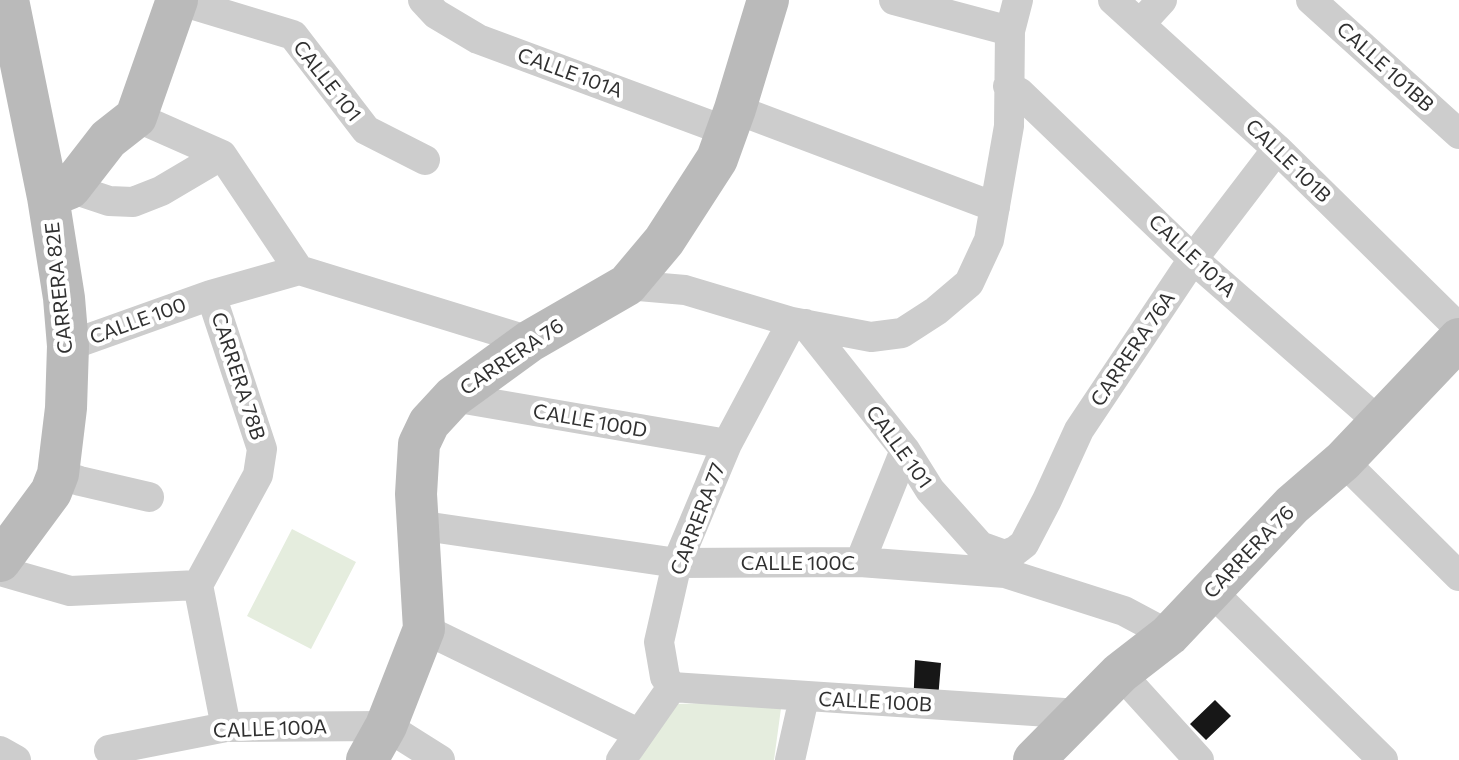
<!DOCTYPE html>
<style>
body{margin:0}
canvas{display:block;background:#fff}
</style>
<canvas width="1459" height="760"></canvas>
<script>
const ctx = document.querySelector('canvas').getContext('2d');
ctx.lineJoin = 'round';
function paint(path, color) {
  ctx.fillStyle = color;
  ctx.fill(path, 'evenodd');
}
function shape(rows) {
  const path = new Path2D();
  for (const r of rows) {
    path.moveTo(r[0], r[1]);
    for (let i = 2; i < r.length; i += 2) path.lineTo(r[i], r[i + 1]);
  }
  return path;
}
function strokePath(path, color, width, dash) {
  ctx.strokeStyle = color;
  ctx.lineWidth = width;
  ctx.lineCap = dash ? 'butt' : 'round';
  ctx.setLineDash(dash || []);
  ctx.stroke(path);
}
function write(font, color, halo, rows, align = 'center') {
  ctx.font = font + ' Commissioner,sans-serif';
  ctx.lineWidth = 8;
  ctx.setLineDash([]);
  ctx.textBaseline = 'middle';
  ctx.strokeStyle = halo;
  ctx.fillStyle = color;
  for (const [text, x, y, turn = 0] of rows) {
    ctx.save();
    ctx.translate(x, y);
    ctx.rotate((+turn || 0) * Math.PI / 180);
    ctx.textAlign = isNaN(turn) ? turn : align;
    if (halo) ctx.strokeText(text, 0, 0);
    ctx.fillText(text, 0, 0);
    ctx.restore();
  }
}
const green = shape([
 [292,529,356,562,311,649,247,616],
 [782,701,774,760,639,760,675,704]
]);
const building = shape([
 [915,660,941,663,937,711,913,710],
 [1215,700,1231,716,1206,740,1190,724]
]);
const street = shape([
 [177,0,293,35,366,130,425,160],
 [423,0,436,14,478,39,726,131],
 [894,0,1010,31],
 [1113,0,1277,149,1459,328],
 [1311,0,1459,134],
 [1140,24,1162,0],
 [1008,86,1020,93,1193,259,1379,422],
 [735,109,995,207],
 [136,117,222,155,299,270,530,341],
 [70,188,109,201,133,202,161,191,222,155],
 [627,285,685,290,792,322,871,337,902,333,936,311,969,283,989,240,1009,126,1010,31,1018,0],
 [211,295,262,449,258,475,198,585,226,727],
 [805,324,905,450,930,490,980,546,1005,555,1015,551,1024,544,1047,500,1079,430,1193,259,1277,149],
 [68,346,211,295,299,270],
 [453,397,727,444],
 [1343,461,1459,576],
 [58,474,80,481,149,497],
 [417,525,677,563,860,562,1005,573,1124,611,1169,635],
 [860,562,905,450],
 [0,571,70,591,198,585],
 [1211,591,1383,760],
 [424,629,638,733],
 [1120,673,1199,760],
 [672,687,1079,714],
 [109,750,226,727,386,726,440,760],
 [0,751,16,760],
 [621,760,672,687,665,677,659,642,677,563,727,444,792,322],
 [790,760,804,698]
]);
const secondary = shape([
 [48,197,70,188,108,139,136,117,177,0],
 [0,561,51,492,58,474,66,408,68,346,64,298,48,197,8,0],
 [367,760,386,726,424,629,416,494,419,444,429,423,453,397,530,341,627,285,664,241,717,159,735,109,768,0],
 [1034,760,1120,673,1169,635,1292,505,1343,461,1459,339]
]);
const streetNames = [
 ["CALLE 101BB",1385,67,42],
 ["CALLE 101A",570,73,20],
 ["CALLE 101",327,81,52],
 ["CALLE 101B",1288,161,44],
 ["CALLE 101A",1192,256,43],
 ["CARRERA 82E",59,288,-96],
 ["CALLE 100",138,321,-20],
 ["CARRERA 76A",1133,349,-56],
 ["CARRERA 76",512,357,-34],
 ["CARRERA 78B",238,376,72],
 ["CALLE 100D",590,421,10],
 ["CALLE 101",899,447,54],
 ["CARRERA 77",698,519,-69],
 ["CARRERA 76",1249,552,-46],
 ["CALLE 100C",798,563],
 ["CALLE 100B",875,702,3],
 ["CALLE 100A",270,729,-2]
];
paint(green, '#e5edde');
paint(building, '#171717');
strokePath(street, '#cdcdcd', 30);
strokePath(secondary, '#bababa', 42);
write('20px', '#303030', '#fff', streetNames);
</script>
